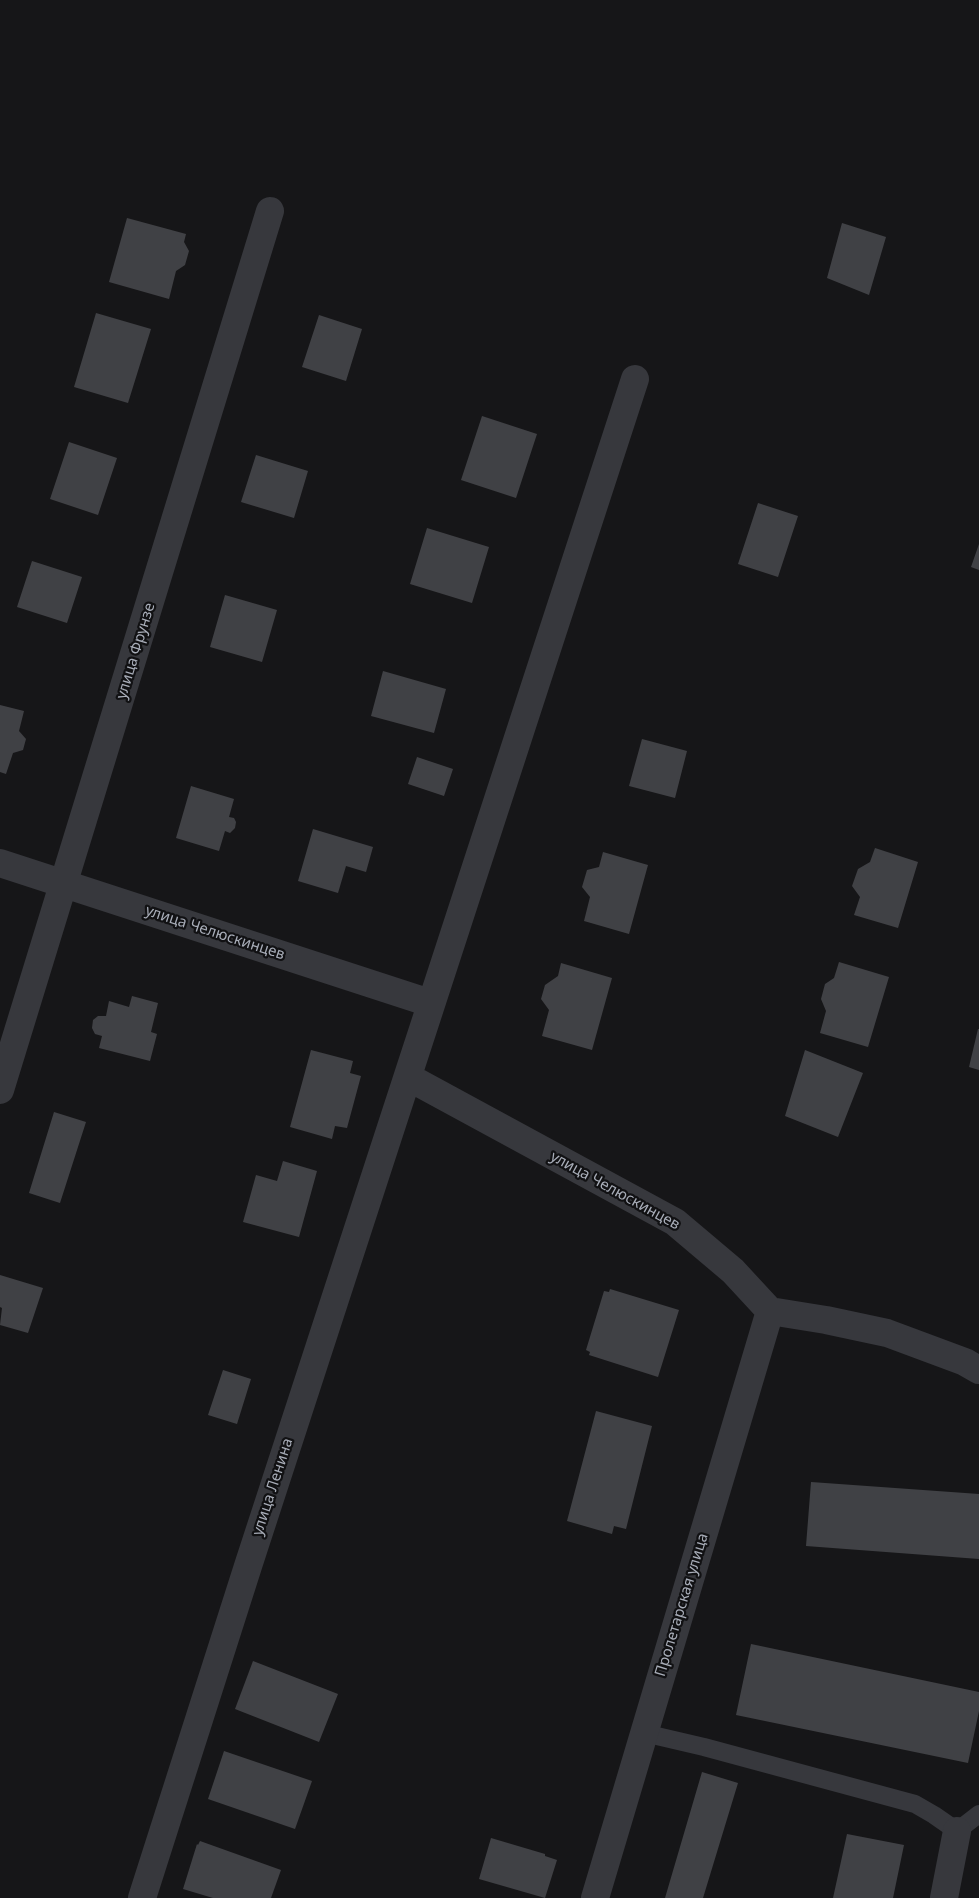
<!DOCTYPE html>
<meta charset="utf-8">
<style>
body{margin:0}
canvas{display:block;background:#161618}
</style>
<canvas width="979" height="1898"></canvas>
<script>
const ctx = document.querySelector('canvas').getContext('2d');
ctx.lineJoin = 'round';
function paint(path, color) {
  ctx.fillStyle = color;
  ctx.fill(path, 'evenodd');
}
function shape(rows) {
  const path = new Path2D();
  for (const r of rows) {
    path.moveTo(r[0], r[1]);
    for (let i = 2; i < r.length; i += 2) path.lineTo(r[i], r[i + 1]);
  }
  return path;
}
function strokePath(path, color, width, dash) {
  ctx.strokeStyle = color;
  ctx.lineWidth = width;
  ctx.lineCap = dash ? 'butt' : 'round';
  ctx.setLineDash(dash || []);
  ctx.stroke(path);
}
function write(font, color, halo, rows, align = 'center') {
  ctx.font = font + ' "Noto Sans",sans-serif';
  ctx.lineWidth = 4.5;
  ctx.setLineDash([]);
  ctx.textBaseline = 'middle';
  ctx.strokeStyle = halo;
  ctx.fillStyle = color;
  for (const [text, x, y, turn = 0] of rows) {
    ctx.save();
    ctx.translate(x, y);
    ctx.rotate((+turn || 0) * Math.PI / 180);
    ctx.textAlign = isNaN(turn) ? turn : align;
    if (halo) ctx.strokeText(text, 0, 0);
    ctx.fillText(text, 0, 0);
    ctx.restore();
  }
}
const building = shape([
 [127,218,186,234,184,242,189,251,185,265,176,271,169,299,109,282],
 [842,223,886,237,869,295,827,278],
 [96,313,151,329,128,403,74,387],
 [319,315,362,329,346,381,302,367],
 [482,416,537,434,516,498,461,480],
 [69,442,117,458,98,515,50,499],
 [256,455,308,471,294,518,241,502],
 [758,503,798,516,778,577,738,564],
 [427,528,489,547,472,603,410,584],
 [979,544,979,570,971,567],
 [32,561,82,577,67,623,17,607],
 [225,595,277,610,262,662,210,647],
 [383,671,446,689,434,733,371,716],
 [0,705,24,711,19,731,26,739,23,750,13,753,6,774,0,772],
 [642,739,687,751,675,798,629,786],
 [417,757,453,769,444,796,408,784],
 [191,786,234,799,229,817,234,818,236,822,235,828,230,833,225,831,219,851,176,838],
 [313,829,373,847,366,872,346,866,338,893,298,881],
 [875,848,918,862,898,928,854,915,860,897,852,886,858,869,870,862],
 [603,852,648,865,629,934,584,921,590,897,582,887,587,870,599,867],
 [839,962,889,977,868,1047,820,1033,826,1011,821,999,825,984,834,978],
 [561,963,612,978,592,1050,542,1036,549,1010,541,999,545,985,558,976],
 [132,996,158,1003,151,1032,157,1034,150,1061,99,1048,102,1036,95,1034,92,1028,93,1020,98,1016,106,1016,109,1001,129,1007],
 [978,1029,979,1029,979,1070,969,1067],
 [311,1050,353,1061,350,1073,361,1076,347,1128,335,1126,332,1139,290,1127],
 [805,1050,863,1073,838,1137,785,1116],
 [54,1112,86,1122,60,1203,29,1193],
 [283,1161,317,1171,299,1237,243,1222,256,1175,277,1181],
 [0,1275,43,1288,28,1333,0,1325,2,1308,0,1307],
 [610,1289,679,1310,658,1377,589,1355,590,1352,586,1350,604,1291,609,1292],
 [223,1370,251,1379,237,1424,208,1415],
 [596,1411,652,1426,626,1529,614,1526,612,1534,567,1521],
 [811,1482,979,1494,979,1559,806,1546],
 [751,1644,979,1692,979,1711,968,1763,736,1715],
 [253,1661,338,1694,319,1742,235,1709],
 [224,1751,312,1781,295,1829,208,1799],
 [702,1772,738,1783,703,1898,665,1898],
 [847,1834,904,1845,893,1898,833,1898],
 [491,1838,545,1854,545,1856,557,1860,545,1898,479,1879],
 [200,1841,281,1870,271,1898,213,1898,183,1889,197,1844,198,1845]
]);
const service = shape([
 [644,1733,704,1747,915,1804,934,1815,957,1831,979,1814]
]);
const minor = shape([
 [0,863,430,1003],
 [408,1077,675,1222,733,1271,770,1311,826,1320,887,1333,965,1362,979,1370],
 [0,1090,270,211],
 [142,1898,249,1563,635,379],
 [595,1898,770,1311],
 [944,1898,957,1831]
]);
const streetNames = [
 ["улица Фрунзе",136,651,-73],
 ["улица Челюскинцев",215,933,18],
 ["улица Челюскинцев",615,1191,29],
 ["улица Ленина",273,1487,-72],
 ["Пролетарская улица",682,1605,-73]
];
paint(building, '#404145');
strokePath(service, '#37383d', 18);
strokePath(minor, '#37383d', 28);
write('15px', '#a8adb8', '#111113', streetNames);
</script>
